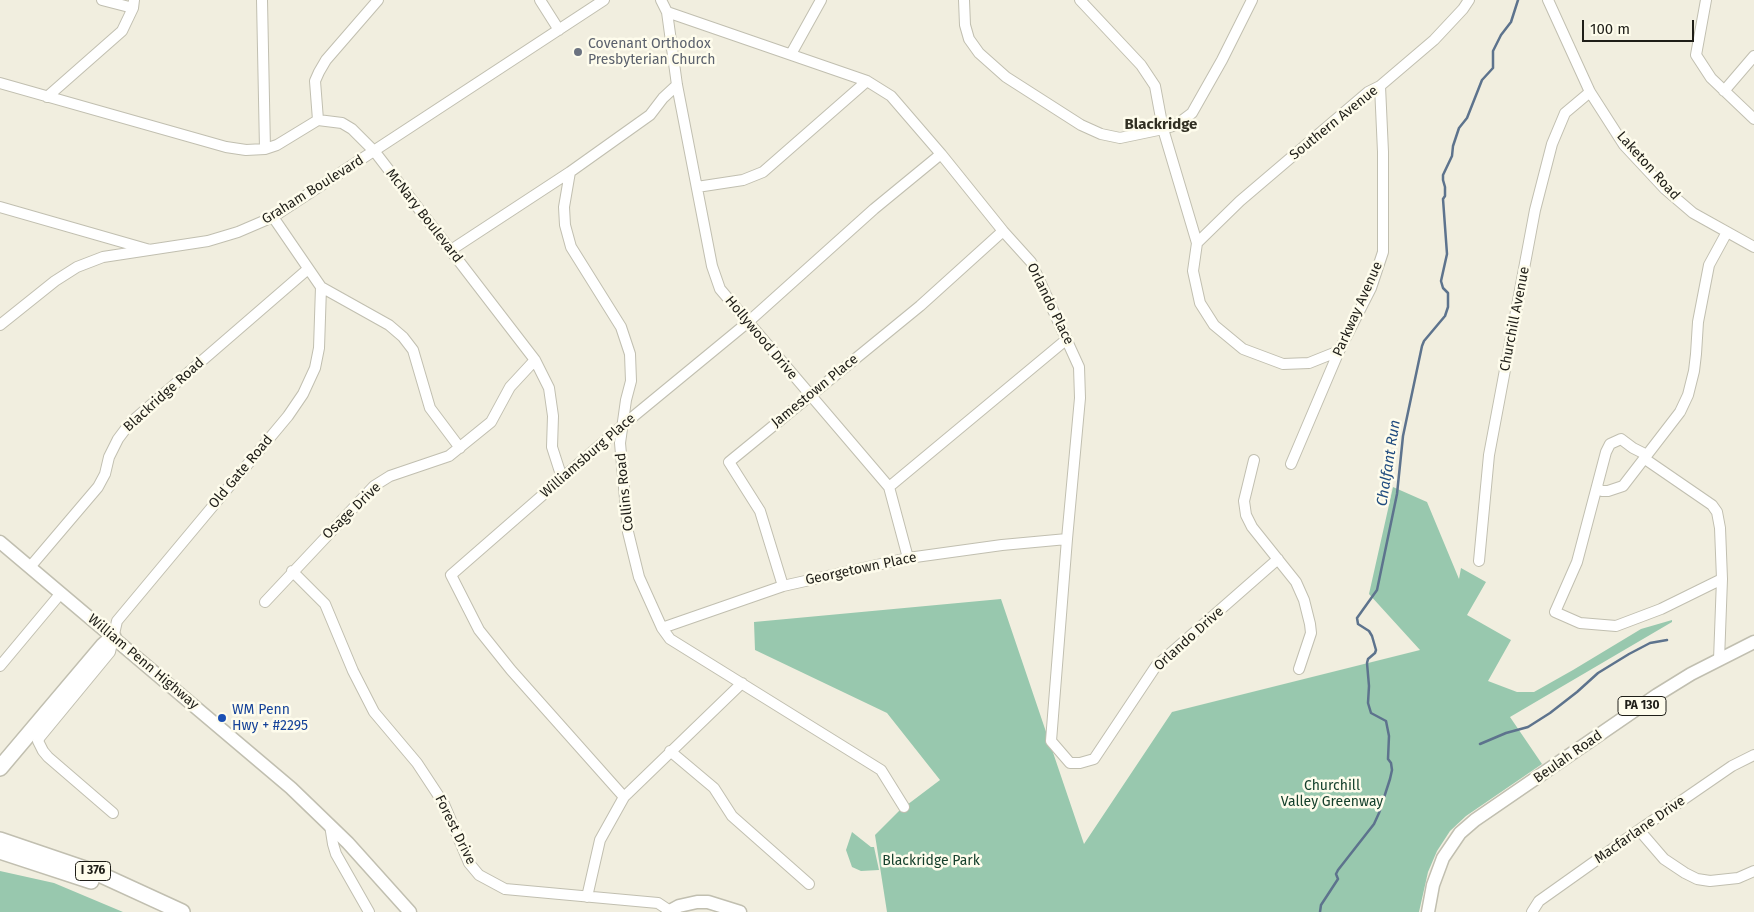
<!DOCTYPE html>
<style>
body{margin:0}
#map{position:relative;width:1754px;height:912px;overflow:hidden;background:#f1eedf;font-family:"Fira Sans",sans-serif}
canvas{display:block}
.scale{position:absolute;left:1582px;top:20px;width:112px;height:22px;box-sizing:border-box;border:2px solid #1f1e18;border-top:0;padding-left:6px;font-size:15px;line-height:18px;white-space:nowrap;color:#1f1e18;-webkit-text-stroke:4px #fefcec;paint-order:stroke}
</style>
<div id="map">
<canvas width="1754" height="912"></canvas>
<div class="scale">100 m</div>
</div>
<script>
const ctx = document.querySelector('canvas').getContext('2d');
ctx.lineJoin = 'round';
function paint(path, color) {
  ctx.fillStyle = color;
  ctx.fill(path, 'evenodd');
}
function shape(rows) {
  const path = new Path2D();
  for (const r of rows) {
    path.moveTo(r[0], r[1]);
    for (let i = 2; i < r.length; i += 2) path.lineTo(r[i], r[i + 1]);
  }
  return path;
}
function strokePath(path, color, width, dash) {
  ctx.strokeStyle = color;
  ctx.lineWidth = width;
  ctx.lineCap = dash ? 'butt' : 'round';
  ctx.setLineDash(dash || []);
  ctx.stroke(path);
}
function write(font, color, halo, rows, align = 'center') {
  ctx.font = font + ' "Fira Sans",sans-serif';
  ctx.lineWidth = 5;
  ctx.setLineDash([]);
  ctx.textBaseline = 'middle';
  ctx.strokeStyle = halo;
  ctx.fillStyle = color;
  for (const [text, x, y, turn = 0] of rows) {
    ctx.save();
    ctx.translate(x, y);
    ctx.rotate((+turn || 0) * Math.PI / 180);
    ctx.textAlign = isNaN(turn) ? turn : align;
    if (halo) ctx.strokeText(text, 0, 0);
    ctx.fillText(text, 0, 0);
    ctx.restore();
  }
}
const green = shape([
 [1393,487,1427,502,1459,579,1461,568,1486,582,1467,615,1511,640,1488,681,1517,692,1534,692,1573,670,1641,629,1672,620,1672,622,1510,717,1542,764,1466,816,1450,831,1437,851,1428,872,1419,912,887,912,875,835,899,811,940,780,887,713,755,650,754,622,1001,599,1084,844,1172,712,1420,650,1369,594],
 [852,832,871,847,874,847,879,870,861,871,852,867,846,850],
 [0,871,54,883,123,912,0,912]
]);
const stream = shape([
 [1480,744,1506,733,1528,727,1550,713,1577,692,1598,673,1629,654,1650,643,1667,640],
 [1320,912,1321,905,1338,879,1336,874,1338,870,1374,824,1379,813,1390,779,1392,770,1391,763,1388,759,1389,736,1386,721,1371,713,1368,703,1369,686,1367,663,1368,659,1375,653,1376,650,1372,636,1369,631,1358,624,1357,618,1377,590,1397,494,1403,436,1422,346,1424,341,1445,316,1448,307,1448,293,1443,288,1441,281,1447,254,1443,199,1445,196,1445,187,1443,180,1443,175,1452,156,1453,146,1459,128,1467,118,1482,80,1493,68,1493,51,1501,35,1511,22,1518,0]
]);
const minor = shape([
 [102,0,133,8],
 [262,0,265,149],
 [540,0,559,30],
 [661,0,667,12,677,85,712,266,720,289,889,487,908,558],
 [964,0,965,25,969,39,979,53,1006,77,1081,125,1101,134,1120,138,1163,129,1176,125,1192,113,1222,60,1252,0],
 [1080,0,1141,65,1155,86,1163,129,1197,243,1193,271,1200,303,1214,325,1243,349,1283,364,1309,363,1339,351],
 [1548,0,1590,92,1624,145,1665,189,1693,213,1754,247],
 [1706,0,1696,55,1711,78,1754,119],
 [667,12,867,81,891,96,941,154,1003,231,1031,262,1079,367,1080,398,1067,539,1051,741,1070,763,1080,763,1094,759,1156,666,1278,559],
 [791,54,821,0],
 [0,83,226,147,246,150,265,149,277,145,318,120,342,123,352,129,375,152,535,360,549,388,553,416,552,447,562,478],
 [677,85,663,98,650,115,570,172,564,207,565,225,571,247,621,327,630,354,631,381,626,400,620,443,628,532,639,577,662,628,670,639,881,770,904,807],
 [1724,91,1754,56],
 [47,97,122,31,133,8,134,0],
 [318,120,315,81,319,72,326,60,378,0],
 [697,187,743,180,763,172,867,81],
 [0,207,150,250],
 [273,217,321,287,389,325,403,337,413,350,430,408,460,448],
 [1197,243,1240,201,1368,92,1380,86,1434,40,1463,9,1469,0],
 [451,250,570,172],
 [0,325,55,281,77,267,103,257,208,241,238,232,273,217,604,0],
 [1647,455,1633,448,1621,439,1610,444,1606,452,1577,562,1555,612,1580,623,1616,626,1661,609,1722,579],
 [1645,459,1712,505,1717,512,1720,528,1722,579,1719,660],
 [1254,460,1244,501,1246,515,1252,527,1296,582,1304,600,1310,624,1311,633,1299,669],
 [1291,464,1339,351,1371,288,1383,252,1383,152,1380,86],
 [889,487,1067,339],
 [1597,488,1602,491,1608,491,1623,486,1680,412,1688,395,1694,371,1696,354,1698,322,1709,265,1727,232],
 [1479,561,1489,455,1535,210,1552,144,1565,113,1590,92],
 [30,567,98,487,105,474,109,457,118,439,130,423,308,269],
 [292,571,325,604,353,671,374,712,417,763,444,804,469,863,479,875,505,889,658,903,670,911],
 [783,586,760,511,729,462,920,306,1003,231],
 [265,602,374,486,390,476,449,456,491,422,510,387,535,360],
 [662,628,783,586,908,558,1002,545,1067,539],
 [0,666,61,593],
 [670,751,714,788,732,816,809,884],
 [624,797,511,670,479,630,451,575,623,425,747,323,874,209,941,154],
 [113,813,48,757,43,751,38,741,40,737,110,652,117,621,288,416,303,394,315,368,319,348,321,287],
 [330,825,333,844,336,854,369,912],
 [1639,830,1664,859,1685,873,1697,879,1710,881,1738,878,1754,871],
 [587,897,600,840,624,797,742,683],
 [1532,912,1539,901,1639,830,1732,766,1754,755]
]);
const major = shape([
 [0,542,291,788,348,843,410,912],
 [668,912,679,906,697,902,708,902,740,912],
 [1428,912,1433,885,1443,858,1460,833,1475,820,1657,695,1691,674,1754,642]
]);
const highway = shape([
 [0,768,103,646,113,637],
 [0,840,97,873,182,912],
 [0,851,91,881]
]);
const markers = [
 [578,52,5,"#6b7280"],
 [222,718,5,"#1a4fb4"]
];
const shields = [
 [1642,706,48],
 [93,871,35]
];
const shieldNames = [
 ["PA 130",1642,706],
 ["I 376",93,871]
];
const worshipNames = [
 ["Covenant Orthodox",588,44],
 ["Presbyterian Church",588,60]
];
const streetNames = [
 ["Southern Avenue",1334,123,-39],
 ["Laketon Road",1648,166,48],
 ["Graham Boulevard",313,190,-32],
 ["McNary Boulevard",424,216,52],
 ["Orlando Place",1050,304,64],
 ["Parkway Avenue",1358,309,-66],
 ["Churchill Avenue",1515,319,-79],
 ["Hollywood Drive",761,338,50],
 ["Jamestown Place",815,391,-39],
 ["Blackridge Road",164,395,-42],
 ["Williamsburg Place",588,456,-41],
 ["Old Gate Road",241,472,-50],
 ["Collins Road",625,492,-96],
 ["Osage Drive",352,511,-44],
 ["Georgetown Place",861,569,-12],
 ["Orlando Drive",1189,639,-42],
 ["William Penn Highway",143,662,40],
 ["Beulah Road",1568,757,-35],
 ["Forest Drive",455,830,64],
 ["Macfarlane Drive",1640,830,-35]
];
const transitNames = [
 ["WM Penn",232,710],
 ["Hwy + #2295",232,726]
];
const parkNames = [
 ["Churchill",1332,786],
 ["Valley Greenway",1332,802],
 ["Blackridge Park",931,861]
];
const neighbourhoodNames = [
 ["Blackridge",1161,125]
];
const waterNames = [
 ["Chalfant Run",1389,463,-81]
];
paint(green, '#98c8ae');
strokePath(stream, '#5d738d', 2.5);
strokePath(minor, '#c1bfb0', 12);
strokePath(major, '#c1bfb0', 15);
strokePath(highway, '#c1bfb0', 18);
strokePath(minor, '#fff', 10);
strokePath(major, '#fff', 12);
strokePath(highway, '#fff', 15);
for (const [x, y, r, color] of markers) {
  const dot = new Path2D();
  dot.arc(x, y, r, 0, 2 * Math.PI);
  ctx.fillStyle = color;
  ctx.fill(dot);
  strokePath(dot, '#fefcec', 2);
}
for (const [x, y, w] of shields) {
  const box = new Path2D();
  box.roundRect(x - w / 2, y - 9.5, w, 19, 4);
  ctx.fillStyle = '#fefcec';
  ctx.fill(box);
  strokePath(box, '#1f1e18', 1);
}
write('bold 12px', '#1f1e18', null, shieldNames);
write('14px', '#5b616d', '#fefcec', worshipNames, 'left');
write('14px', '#1f1e18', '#fefcec', streetNames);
write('14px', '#164399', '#fefcec', transitNames, 'left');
write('14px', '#15402c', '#fefcec', parkNames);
write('bold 15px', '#312f23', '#fefcec', neighbourhoodNames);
write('italic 15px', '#204c7f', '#fefcec', waterNames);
</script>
